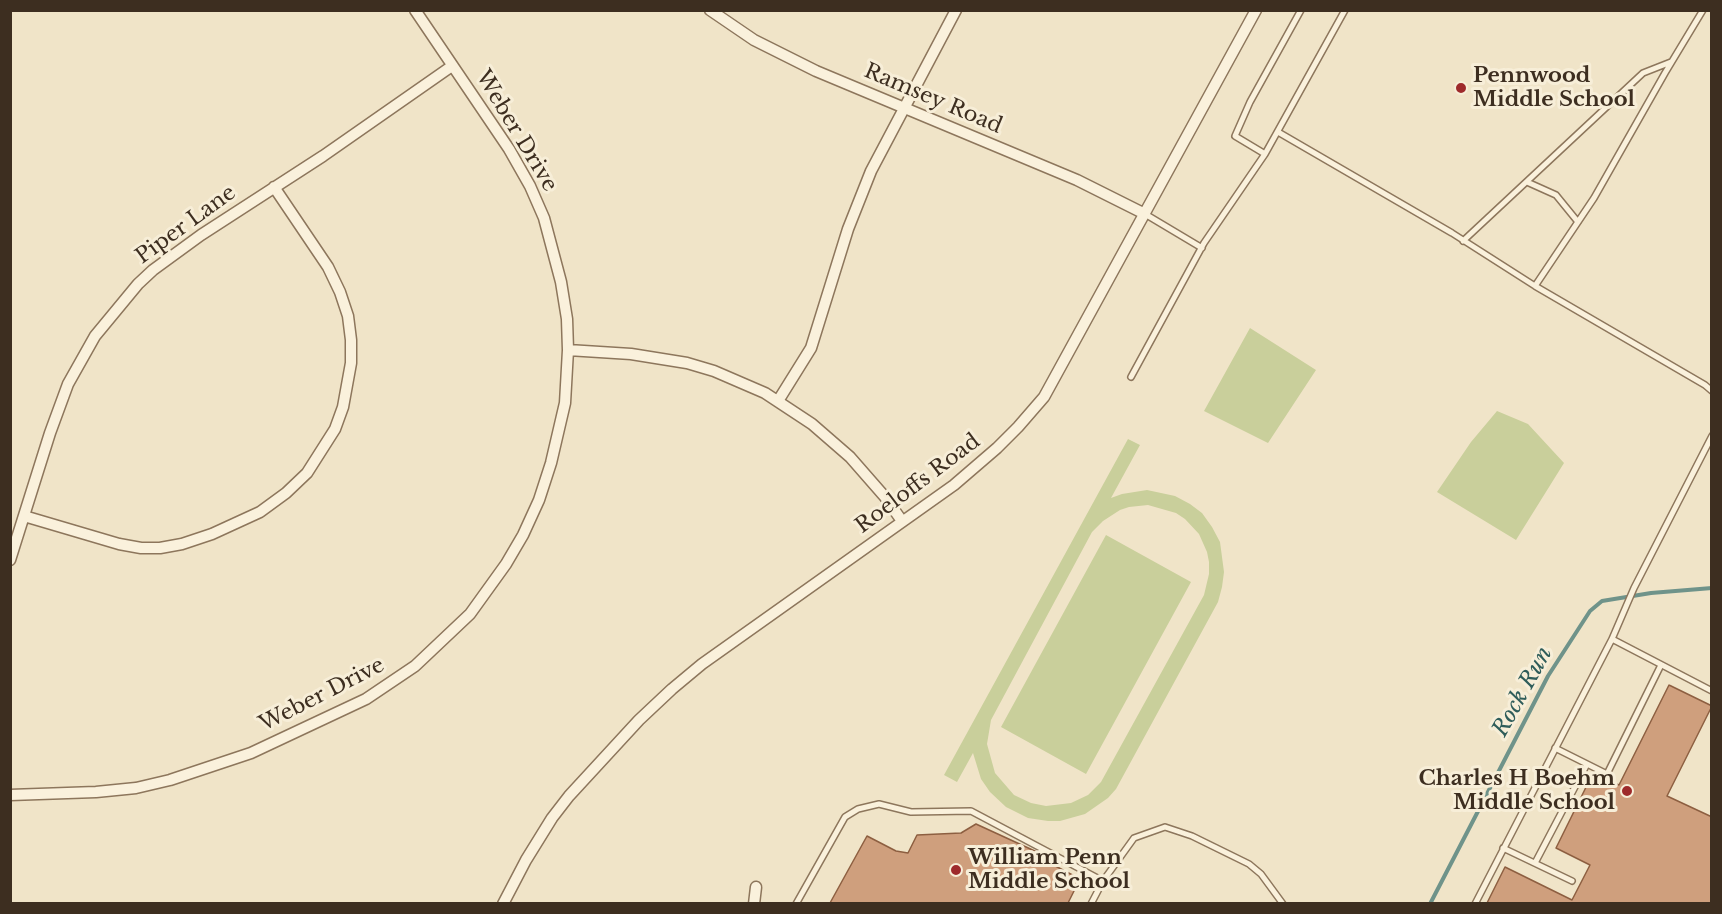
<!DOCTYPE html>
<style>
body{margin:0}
#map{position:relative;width:1722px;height:914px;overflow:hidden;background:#f0e4c8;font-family:"Libre Baskerville",serif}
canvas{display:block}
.frame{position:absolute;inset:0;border:12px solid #3d2e20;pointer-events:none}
</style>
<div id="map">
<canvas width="1722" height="914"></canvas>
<div class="frame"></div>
</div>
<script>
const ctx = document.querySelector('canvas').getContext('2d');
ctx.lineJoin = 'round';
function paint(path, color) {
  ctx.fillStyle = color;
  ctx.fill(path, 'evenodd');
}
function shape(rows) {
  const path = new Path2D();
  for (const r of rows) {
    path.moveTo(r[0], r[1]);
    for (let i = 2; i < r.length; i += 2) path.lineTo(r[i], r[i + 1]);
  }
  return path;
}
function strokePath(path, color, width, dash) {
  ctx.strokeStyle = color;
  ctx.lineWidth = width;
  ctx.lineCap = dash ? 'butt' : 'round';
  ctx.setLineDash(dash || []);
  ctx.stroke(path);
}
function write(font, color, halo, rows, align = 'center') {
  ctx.font = font + ' "Libre Baskerville",serif';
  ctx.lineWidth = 6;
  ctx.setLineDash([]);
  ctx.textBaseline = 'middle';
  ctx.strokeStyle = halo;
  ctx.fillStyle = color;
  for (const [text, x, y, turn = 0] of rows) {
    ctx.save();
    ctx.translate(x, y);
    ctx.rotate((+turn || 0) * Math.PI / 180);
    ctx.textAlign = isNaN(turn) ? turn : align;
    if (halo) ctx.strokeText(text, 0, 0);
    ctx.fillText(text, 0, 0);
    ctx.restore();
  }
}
const green = shape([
 [1250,328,1316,370,1268,443,1204,411],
 [1497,411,1528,424,1564,463,1516,540,1437,492,1471,442],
 [1128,439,1140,445,1111,498,1122,494,1147,490,1175,496,1190,504,1202,513,1212,527,1220,542,1224,572,1222,587,1218,602,1116,789,1108,798,1085,814,1060,821,1048,821,1028,818,1006,807,990,792,981,779,973,753,957,782,944,775],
 [1148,505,1176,513,1185,519,1199,534,1207,552,1209,562,1209,574,1204,595,1101,782,1088,795,1071,803,1046,806,1031,803,1014,795,995,773,987,744,991,720,1092,532,1103,521,1120,510,1129,507],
 [1106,535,1191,582,1086,774,1001,727]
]);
const stream = shape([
 [1430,904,1548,676,1590,611,1602,601,1651,593,1712,588]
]);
const building = shape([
 [1669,685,1712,706,1667,796,1712,817,1712,903,1487,903,1505,867,1572,900,1590,865,1556,848,1593,773,1619,785,1669,685],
 [976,824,1037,852,1046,861,1080,879,1068,903,830,903,867,836,896,851,908,853,917,835,961,833,976,824]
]);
const lane = shape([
 [1703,10,1665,73,1594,198,1535,286,1705,385,1712,391],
 [1278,132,1452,233,1535,286],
 [1265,154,1235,136,1250,102,1301,10],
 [1527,182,1556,195,1578,222],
 [1145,214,1202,248],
 [1463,241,1643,73,1671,62],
 [1131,377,1204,243,1265,154,1345,10],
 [1612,639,1634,588,1712,436],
 [1555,748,1587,764],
 [1503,848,1572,881],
 [1535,863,1587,764,1607,774,1661,665],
 [796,904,845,817,858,809,879,804,911,812,971,811,1103,881],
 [1091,904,1103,881,1134,838,1165,827,1192,836,1249,864,1261,874,1283,904],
 [1475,904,1612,639,1712,691]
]);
const street = shape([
 [710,10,754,40,816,71,1077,180,1145,214],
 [568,350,631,354,687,363,714,371,765,393,812,424,850,457,885,497,902,521],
 [778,401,811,348,848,229,871,171,956,10],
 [24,516,119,544,141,548,160,548,182,544,212,534,260,512,286,493,307,473,335,429,343,407,351,363,351,340,348,316,340,292,328,267,274,187],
 [10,560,50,433,68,384,95,336,138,284,153,270,201,235,323,156,452,66],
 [10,795,96,792,136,788,170,780,251,753,366,699,415,666,470,614,506,564,523,535,539,500,551,463,565,403,568,350,567,319,561,282,544,218,530,186,509,149,415,10],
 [503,904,526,860,552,818,569,796,639,720,672,689,702,664,954,485,997,448,1018,427,1044,397,1256,10],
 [754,904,756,887]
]);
const markers = [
 [1461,88,6,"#9e2a2b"],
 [1627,791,6,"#9e2a2b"],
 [956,870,6,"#9e2a2b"]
];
const poiNames = [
 ["Pennwood",1473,76],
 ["Middle School",1473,100],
 ["Charles H Boehm",1615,779,"right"],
 ["Middle School",1615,803,"right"],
 ["William Penn",968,858],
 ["Middle School",968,882]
];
const streetNames = [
 ["Ramsey Road",933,99,23],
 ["Weber Drive",516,131,59],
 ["Piper Lane",186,225,-36],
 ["Roeloffs Road",918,484,-37],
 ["Weber Drive",322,695,-27]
];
const waterNames = [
 ["Rock Run",1523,692,-61]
];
paint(green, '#c9cf9b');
strokePath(stream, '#6f938a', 4);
paint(building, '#cf9f7d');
strokePath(building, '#8d5f41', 1.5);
strokePath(lane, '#8d765c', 8);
strokePath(street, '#8d765c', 13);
strokePath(lane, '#faf1dc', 5);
strokePath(street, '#faf1dc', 10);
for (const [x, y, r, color] of markers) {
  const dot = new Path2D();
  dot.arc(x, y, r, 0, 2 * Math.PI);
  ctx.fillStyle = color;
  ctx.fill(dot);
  strokePath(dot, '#f7eed8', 2);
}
write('bold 21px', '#3d2e20', '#f7eed8', poiNames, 'left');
write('21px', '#3d2e20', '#f7eed8', streetNames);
write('italic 22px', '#2f5d5a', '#f7eed8', waterNames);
</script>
